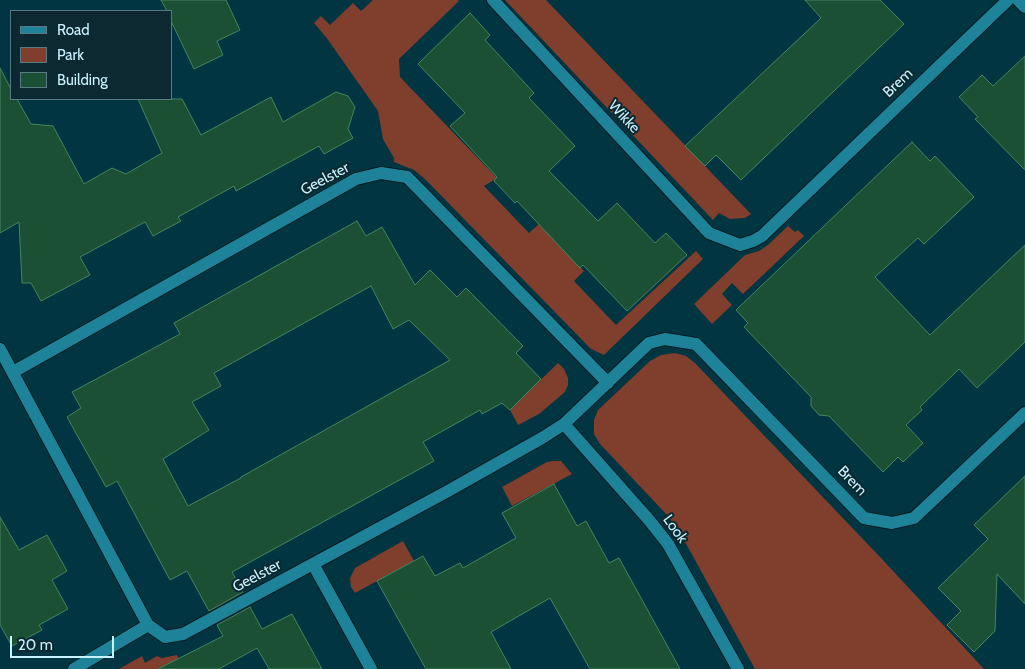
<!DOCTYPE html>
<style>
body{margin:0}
#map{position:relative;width:1025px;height:669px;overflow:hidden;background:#003541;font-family:Cabin,sans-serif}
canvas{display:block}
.legend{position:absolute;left:10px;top:10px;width:162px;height:90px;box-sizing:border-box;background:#0c2931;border:1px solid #577a83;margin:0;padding:6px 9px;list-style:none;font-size:15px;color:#c8f3ff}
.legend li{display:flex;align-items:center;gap:10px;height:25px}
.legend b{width:25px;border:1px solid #577a83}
.scale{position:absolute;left:10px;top:636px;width:104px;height:22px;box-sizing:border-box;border:2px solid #c8f3ff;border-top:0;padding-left:6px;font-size:15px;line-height:18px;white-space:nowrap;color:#c8f3ff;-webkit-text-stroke:4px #0c2931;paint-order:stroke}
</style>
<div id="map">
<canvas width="1025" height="669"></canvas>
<ul class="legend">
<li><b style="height:6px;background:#1e8399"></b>Road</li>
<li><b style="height:14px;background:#803e2c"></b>Park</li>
<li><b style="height:14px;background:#1c5034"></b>Building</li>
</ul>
<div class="scale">20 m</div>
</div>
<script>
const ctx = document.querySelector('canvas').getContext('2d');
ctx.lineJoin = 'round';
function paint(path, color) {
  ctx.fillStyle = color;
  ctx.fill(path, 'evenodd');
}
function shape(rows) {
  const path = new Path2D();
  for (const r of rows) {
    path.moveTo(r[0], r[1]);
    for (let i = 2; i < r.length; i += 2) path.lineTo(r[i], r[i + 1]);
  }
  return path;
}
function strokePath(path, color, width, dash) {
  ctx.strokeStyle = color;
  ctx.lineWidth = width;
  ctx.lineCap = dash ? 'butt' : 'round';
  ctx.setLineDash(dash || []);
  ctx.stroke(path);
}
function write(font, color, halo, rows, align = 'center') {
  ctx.font = font + ' Cabin,sans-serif';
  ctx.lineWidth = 4;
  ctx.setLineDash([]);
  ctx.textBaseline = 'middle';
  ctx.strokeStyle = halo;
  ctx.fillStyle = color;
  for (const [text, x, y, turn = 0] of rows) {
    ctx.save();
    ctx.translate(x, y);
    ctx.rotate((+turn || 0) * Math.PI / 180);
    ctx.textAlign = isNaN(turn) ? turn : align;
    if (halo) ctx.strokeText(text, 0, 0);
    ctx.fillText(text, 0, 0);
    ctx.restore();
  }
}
const green = shape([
 [373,0,458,0,459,1,399,59,400,77,497,178,484,186,529,233,539,224,584,271,574,281,616,325,696,251,703,259,604,355,591,349,425,179,414,170,394,162,394,158,383,139,378,111,326,37,314,23,321,16,330,25,353,3,361,11],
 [505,0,546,0,751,214,745,218,730,219,719,213,713,220],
 [788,226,795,232,798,230,804,236,743,294,732,283,722,294,732,305,712,324,694,304,745,255,759,251,768,245],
 [675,353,686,356,695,363,881,558,984,669,755,669,679,531,668,516,600,444,594,434,594,420,598,410,650,361,661,355],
 [558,363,564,369,568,378,568,385,565,392,539,414,518,425,510,410],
 [553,461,561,461,572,474,512,506,502,487,547,462],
 [403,541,414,561,355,593,351,587,350,578,355,568],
 [177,655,179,659,160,669,119,669,142,656,145,663,157,656,162,658]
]);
const building = shape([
 [161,0,226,0,240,30,217,41,223,55,194,69,171,21,171,11,167,11,161,0],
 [805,0,880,0,904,24,741,180,716,155,705,166,685,146,821,18,805,0],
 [470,13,490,35,485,40,534,93,529,98,575,146,549,171,598,221,617,203,655,243,666,233,687,255,627,311,583,265,580,268,517,201,515,203,494,181,497,177,450,126,465,113,418,64,470,13],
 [1025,56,1025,170,975,119,978,117,959,97,982,75,993,86,1025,56],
 [0,68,11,89,11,99,17,99,31,124,53,126,84,184,112,168,126,174,162,153,138,99,182,99,201,135,271,97,283,122,336,92,348,96,355,107,348,129,353,138,324,154,319,146,236,191,234,186,178,217,181,221,153,236,145,222,80,257,90,275,41,301,31,283,22,283,19,222,0,233,0,68],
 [912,142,930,161,935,156,974,197,924,244,918,238,875,277,930,335,1025,245,1025,342,977,388,959,369,920,407,922,410,906,425,923,443,903,462,898,457,883,472,829,416,819,415,811,406,811,397,744,327,748,323,736,310,912,142],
 [357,221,366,236,382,227,415,285,430,270,457,297,466,288,523,346,516,353,541,379,510,410,502,403,482,414,480,410,423,442,434,461,232,572,243,592,209,611,187,571,170,580,117,481,106,487,67,417,81,408,72,392,180,334,174,323,357,221],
 [371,286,393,329,409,320,450,360,241,477,241,478,188,506,163,459,209,430,192,402,221,386,214,373,371,286],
 [1025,476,1025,604,997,574,995,631,974,652,947,625,961,611,938,588,988,539,974,525,1025,476],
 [554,484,577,526,586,521,609,563,619,558,680,669,590,669,550,598,491,632,511,669,426,669,377,581,423,556,435,576,460,563,463,568,516,538,502,513,554,484],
 [0,517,19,550,47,535,67,571,52,580,68,609,39,625,42,630,12,646,0,625,0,517],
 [250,607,262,629,292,614,322,669,269,669,257,648,219,669,158,669,223,636,217,625,250,607]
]);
const street = shape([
 [493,0,709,233,740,245,753,241,762,236,1008,0],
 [1018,0,1025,7],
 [0,349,148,625,165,637,183,634,448,491,542,438,564,424,649,343,665,339,696,344,864,518,892,523,914,518,1025,413],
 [13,372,356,179,381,173,407,177,608,383],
 [564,424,649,520,668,544,738,669],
 [313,564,371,669],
 [74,669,148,625]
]);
const streetNames = [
 ["Brem",898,83,-44],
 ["Wikke",624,117,47],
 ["Geelster",325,179,-28],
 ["Brem",852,481,46],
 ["Look",675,529,54],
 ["Geelster",257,576,-28]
];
paint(green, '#803e2c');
paint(building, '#1c5034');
strokePath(building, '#42865f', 1);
strokePath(street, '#001b22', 14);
strokePath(street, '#1e8399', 12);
write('15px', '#c8f3ff', '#0c2931', streetNames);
</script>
